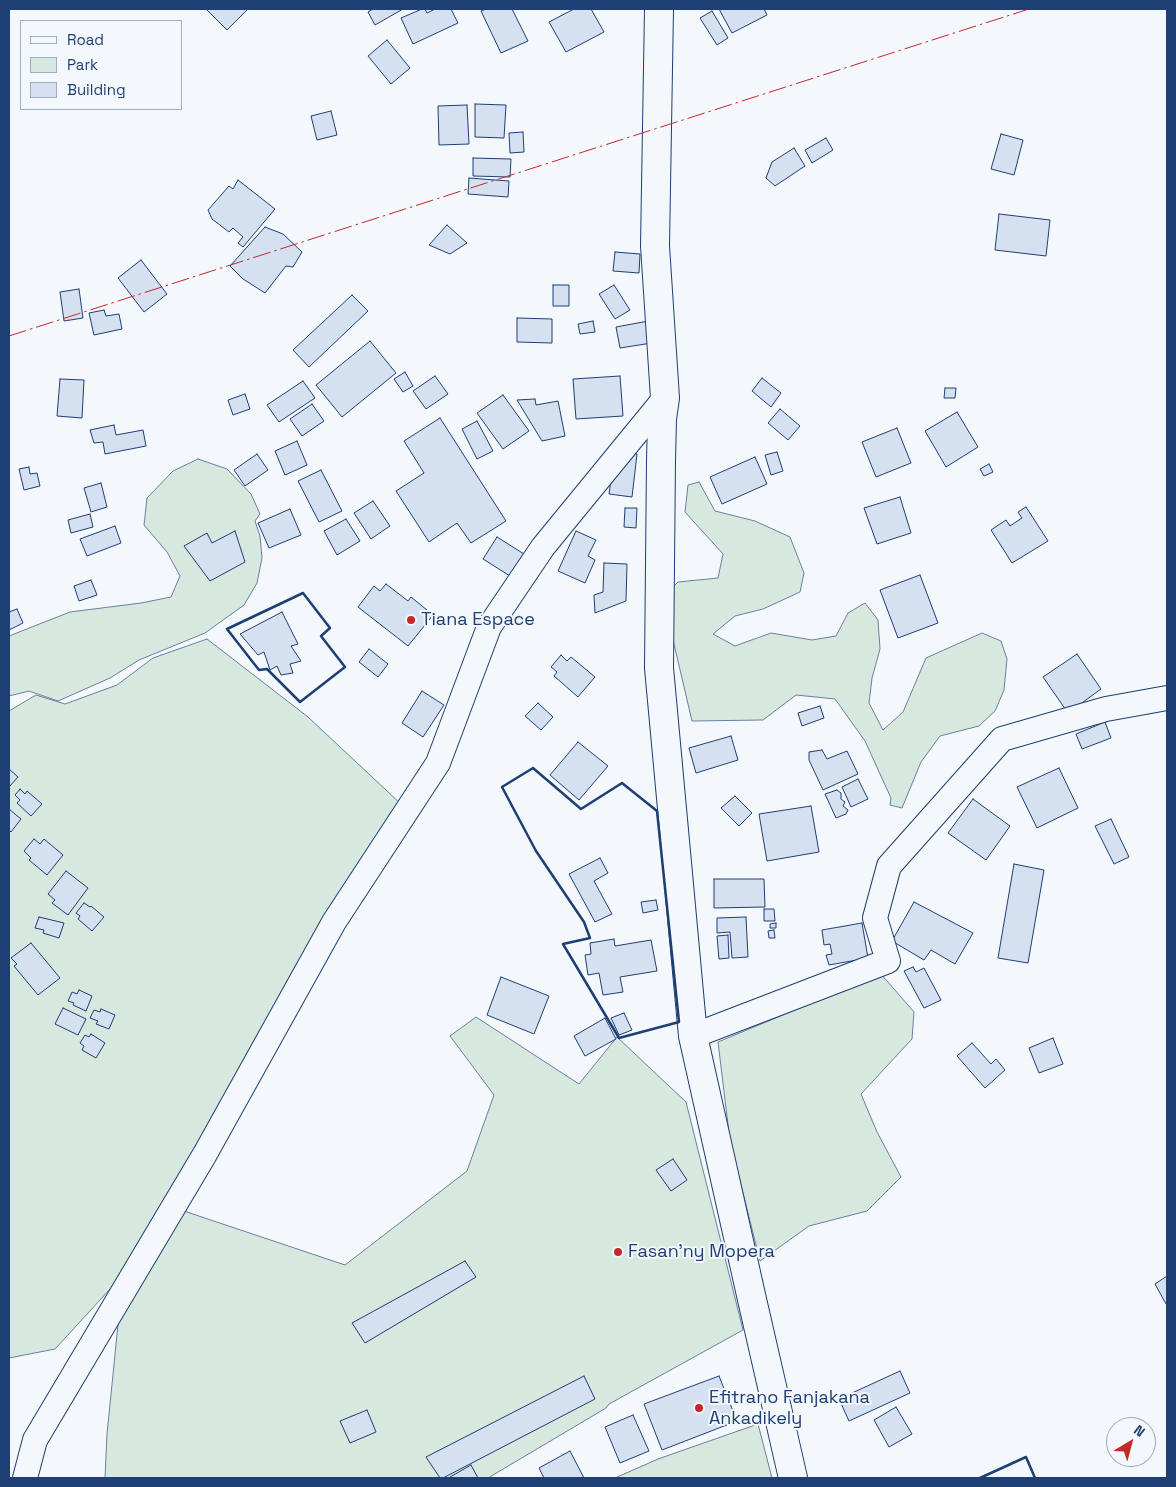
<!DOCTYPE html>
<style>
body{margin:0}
#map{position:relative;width:1176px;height:1487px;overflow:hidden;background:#f4f7fb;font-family:"Space Grotesk",sans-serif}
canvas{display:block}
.frame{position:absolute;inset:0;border:10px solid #1d3f73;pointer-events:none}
.legend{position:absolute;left:20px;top:20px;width:162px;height:90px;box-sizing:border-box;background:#f4f7fb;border:1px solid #9eadc5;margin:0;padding:6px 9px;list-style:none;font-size:15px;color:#1d3f73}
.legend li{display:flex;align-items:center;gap:10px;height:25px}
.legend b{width:25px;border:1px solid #9eadc5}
.north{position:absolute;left:1106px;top:1417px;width:50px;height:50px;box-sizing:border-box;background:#f4f7fb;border:1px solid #9eadc5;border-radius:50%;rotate:37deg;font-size:14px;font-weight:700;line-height:20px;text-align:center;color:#1d3f73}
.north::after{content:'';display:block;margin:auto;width:18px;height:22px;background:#c62828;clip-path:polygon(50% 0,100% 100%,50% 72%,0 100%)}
</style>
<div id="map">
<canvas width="1176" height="1487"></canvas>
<div class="frame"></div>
<ul class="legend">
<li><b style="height:6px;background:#f4f7fb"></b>Road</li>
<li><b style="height:14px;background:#d7e8df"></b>Park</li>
<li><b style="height:14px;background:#d5e0f0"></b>Building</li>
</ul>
<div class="north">N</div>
</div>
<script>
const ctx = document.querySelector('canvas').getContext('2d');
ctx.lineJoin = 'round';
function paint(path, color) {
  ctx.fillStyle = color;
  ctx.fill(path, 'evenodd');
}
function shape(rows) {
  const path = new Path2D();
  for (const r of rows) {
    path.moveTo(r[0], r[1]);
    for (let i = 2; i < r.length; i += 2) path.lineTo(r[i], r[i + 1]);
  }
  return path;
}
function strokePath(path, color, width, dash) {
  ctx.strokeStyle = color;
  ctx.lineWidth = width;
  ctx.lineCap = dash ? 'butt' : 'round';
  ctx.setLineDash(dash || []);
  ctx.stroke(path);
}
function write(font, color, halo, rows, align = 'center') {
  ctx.font = font + ' "Space Grotesk",sans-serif';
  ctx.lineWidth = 4;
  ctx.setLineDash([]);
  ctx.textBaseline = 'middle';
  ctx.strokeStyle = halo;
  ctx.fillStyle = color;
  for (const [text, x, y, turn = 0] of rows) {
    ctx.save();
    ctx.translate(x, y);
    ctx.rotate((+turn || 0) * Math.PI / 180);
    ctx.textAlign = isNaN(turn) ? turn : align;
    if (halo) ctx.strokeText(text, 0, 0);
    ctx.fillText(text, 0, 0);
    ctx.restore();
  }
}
const green = shape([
 [198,459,227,469,251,494,260,514,255,521,260,536,262,558,257,583,244,605,205,633,139,660,110,678,58,701,29,691,9,696,9,636,70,612,141,603,171,597,180,576,167,552,144,525,147,498,173,471,198,459],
 [699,482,715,511,755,521,790,537,804,573,800,592,763,609,735,616,713,634,735,646,771,633,812,640,836,636,848,613,865,603,878,620,880,649,872,678,869,703,883,730,903,712,926,658,982,633,1001,641,1007,659,1004,690,995,711,979,726,940,736,921,762,902,808,890,805,891,798,865,741,835,699,796,695,763,720,692,721,663,597,678,582,718,578,723,554,685,512,688,485,699,482],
 [207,639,308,717,402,805,169,1206,345,1265,467,1171,494,1095,450,1036,476,1017,579,1084,617,1037,686,1102,743,1330,609,1404,606,1408,488,1478,105,1478,107,1434,123,1275,55,1349,9,1358,9,711,36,695,65,704,117,685,153,658,207,639],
 [881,974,914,1012,912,1039,861,1094,877,1132,901,1177,867,1211,809,1226,760,1261,730,1141,718,1042,881,974],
 [758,1424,772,1478,615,1478,658,1459,758,1424]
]);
const building = shape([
 [206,9,248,9,227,30,206,9],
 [373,9,403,9,375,25,368,12,373,9],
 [422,9,425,9,427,13,435,9,451,9,458,23,413,44,401,18,422,9],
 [486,9,512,9,528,41,501,53,481,11,486,9],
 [574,9,591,9,604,32,566,52,549,22,574,9],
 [719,9,764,9,767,15,732,33,719,9],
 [712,11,728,38,717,45,700,18,712,11],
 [387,40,410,68,391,84,368,56,387,40],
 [475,104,506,105,504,138,475,137,475,104],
 [467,105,469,144,439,145,438,106,467,105],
 [331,111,337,135,317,140,311,116,331,111],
 [523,132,524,152,510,153,509,133,523,132],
 [1001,134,1023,140,1014,175,991,169,1001,134],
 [826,138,833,150,812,163,805,150,826,138],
 [794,148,805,166,775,186,766,178,772,162,794,148],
 [473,158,511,159,510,177,473,176,473,158],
 [469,178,509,181,508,197,468,194,469,178],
 [238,180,275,209,243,247,238,243,243,237,233,228,229,232,212,219,208,210,229,186,233,189,238,180],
 [999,214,1050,220,1046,256,995,250,999,214],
 [447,225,467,243,450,254,429,245,447,225],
 [265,227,283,234,302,252,293,267,286,266,265,293,243,279,230,266,265,227],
 [615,252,640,254,639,273,613,271,615,252],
 [141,260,167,294,144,312,118,278,141,260],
 [553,285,569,285,569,306,553,306,553,285],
 [614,285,630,310,615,319,599,294,614,285],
 [79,289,83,318,64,321,60,292,79,289],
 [352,295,368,311,309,367,293,350,352,295],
 [104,310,106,316,119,314,122,329,94,335,89,313,104,310],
 [517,318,552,319,552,343,517,342,517,318],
 [654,320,658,342,620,348,616,327,654,320],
 [593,321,595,332,580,334,578,324,593,321],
 [370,341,396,373,342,417,316,385,370,341],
 [405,372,413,386,403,392,394,379,405,372],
 [435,376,448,394,426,409,413,391,435,376],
 [620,376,623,416,576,419,573,379,620,376],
 [762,378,781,393,771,407,752,391,762,378],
 [60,379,84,380,82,418,57,416,60,379],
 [303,381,315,398,279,422,267,405,303,381],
 [945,388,956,388,955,398,944,398,945,388],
 [245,394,250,409,233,415,228,400,245,394],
 [503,395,529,431,503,449,477,413,503,395],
 [535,399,536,405,558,401,565,436,542,441,517,400,535,399],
 [312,404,324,421,302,436,290,419,312,404],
 [780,409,800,426,788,440,768,423,780,409],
 [957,412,978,447,946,467,925,431,957,412],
 [440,418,506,521,471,543,457,523,429,542,396,491,424,473,404,441,440,418],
 [477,421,493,451,477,459,462,429,477,421],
 [114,425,116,435,143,430,146,446,105,454,103,442,94,443,90,430,114,425],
 [897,428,911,463,876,477,862,442,897,428],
 [297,441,307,465,285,475,275,451,297,441],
 [623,452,637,454,632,497,609,494,613,464,623,452],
 [777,452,783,471,771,475,765,455,777,452],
 [257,454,268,470,245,486,234,470,257,454],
 [755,457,767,484,722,504,710,477,755,457],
 [989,464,993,472,984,476,980,469,989,464],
 [29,467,30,474,37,473,40,486,24,490,19,469,29,467],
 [321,470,342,511,319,522,298,481,321,470],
 [101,483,107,507,91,512,84,488,101,483],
 [900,497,911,533,877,544,864,508,900,497],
 [373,501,390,526,371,539,354,513,373,501],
 [1026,507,1048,541,1012,563,991,530,1006,520,1010,526,1022,518,1018,512,1026,507],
 [625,508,637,508,636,528,624,527,625,508],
 [290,509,301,535,269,548,258,523,290,509],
 [90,514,93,527,71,533,68,520,90,514],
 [346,519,360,541,337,555,324,531,346,519],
 [115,526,121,543,87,556,80,539,115,526],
 [235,531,245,562,210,581,184,546,207,533,212,543,235,531],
 [576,531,596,540,588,556,595,560,585,583,558,571,576,531],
 [497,537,524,554,510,576,483,559,497,537],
 [604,563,627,564,626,601,595,613,594,595,603,592,604,563],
 [920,575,938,623,898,638,880,590,920,575],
 [91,580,97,595,79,601,74,586,91,580],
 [386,584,408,601,411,597,433,615,408,646,358,607,374,586,380,591,386,584],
 [17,609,23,623,9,630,9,612,17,609],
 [282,612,298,644,291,646,301,661,290,664,293,673,281,675,277,666,270,670,264,652,258,655,240,634,282,612],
 [369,649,388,664,378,677,359,662,369,649],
 [1077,654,1101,689,1068,713,1043,677,1077,654],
 [561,655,567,661,571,657,595,677,578,697,554,676,557,672,551,667,561,655],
 [422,691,444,705,423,737,402,723,422,691],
 [538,703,553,717,541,730,525,716,538,703],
 [820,706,824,718,802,726,798,713,820,706],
 [1105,722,1111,738,1082,749,1076,734,1105,722],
 [731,736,738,760,696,773,689,748,731,736],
 [578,742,608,766,579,800,550,775,578,742],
 [822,750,827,759,847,751,858,774,823,790,809,760,809,752,822,750],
 [1059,768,1078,808,1037,828,1017,787,1059,768],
 [9,769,18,777,9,787,9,769],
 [858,779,868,799,851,807,842,787,858,779],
 [20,789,25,794,27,791,42,804,31,816,17,803,20,800,15,795,20,789],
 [837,790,841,793,841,799,845,802,843,806,848,810,846,814,836,818,825,794,837,790],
 [735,796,752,813,739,826,721,808,735,796],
 [973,799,1010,826,986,860,948,833,973,799],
 [811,806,819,852,767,861,759,814,811,806],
 [9,809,21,819,11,832,9,830,9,809],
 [1111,819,1129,857,1114,864,1095,826,1111,819],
 [34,839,40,844,44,839,63,855,47,875,29,860,31,858,24,851,34,839],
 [600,858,608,873,594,881,612,914,595,922,569,874,600,858],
 [1014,864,1044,870,1028,963,998,958,1014,864],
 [66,871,88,888,68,915,52,903,55,900,48,894,66,871],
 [714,879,764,879,765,907,714,908,714,879],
 [656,900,658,910,643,913,641,902,656,900],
 [914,902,973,933,955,964,931,950,924,960,892,941,914,902],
 [84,903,90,907,91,906,104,917,92,931,78,919,80,916,76,913,84,903],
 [764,909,774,909,775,921,764,921,764,909],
 [39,917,64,923,59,938,43,933,44,930,35,928,39,917],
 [746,917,748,957,732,958,730,932,717,933,717,918,746,917],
 [776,923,776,928,770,928,770,924,776,923],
 [862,923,868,958,829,965,826,955,832,954,830,944,824,945,822,930,862,923],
 [774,930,775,938,769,938,768,931,774,930],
 [728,935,729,958,719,959,717,936,728,935],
 [614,939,615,946,651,940,657,971,620,977,623,992,603,995,599,973,588,975,585,955,591,954,590,943,614,939],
 [31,943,60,978,38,995,14,966,17,964,11,958,31,943],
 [913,967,916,972,924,968,941,1000,924,1008,904,971,913,967],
 [501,977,549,996,534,1034,487,1015,501,977],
 [79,990,92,996,86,1011,73,1005,74,1003,68,1001,72,992,77,994,79,990],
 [63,1008,86,1019,78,1035,55,1024,63,1008],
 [101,1009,115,1015,109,1029,96,1024,98,1021,90,1018,94,1010,100,1012,101,1009],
 [624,1013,632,1030,619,1035,611,1018,624,1013],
 [605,1018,616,1039,585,1056,574,1036,605,1018],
 [91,1034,105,1043,96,1058,82,1050,84,1046,80,1043,85,1035,89,1037,91,1034],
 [1053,1038,1063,1064,1039,1073,1029,1048,1053,1038],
 [972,1043,991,1064,996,1059,1005,1070,985,1088,957,1056,972,1043],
 [673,1159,687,1180,671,1191,656,1170,673,1159],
 [465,1261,476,1277,365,1343,352,1323,465,1261],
 [1167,1276,1167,1303,1166,1304,1155,1284,1167,1276],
 [900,1371,910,1393,849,1421,839,1399,900,1371],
 [584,1376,595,1399,443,1478,440,1478,426,1457,584,1376],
 [719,1376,737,1421,662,1450,644,1404,719,1376],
 [896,1407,912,1434,889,1447,874,1420,896,1407],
 [367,1410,376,1432,350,1443,340,1421,367,1410],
 [633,1415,649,1451,620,1463,605,1427,633,1415],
 [570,1451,584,1478,544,1478,539,1468,570,1451],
 [471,1465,478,1478,451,1478,450,1477,471,1465]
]);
const street = shape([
 [693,1036,888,961,875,918,889,866,1002,739,1106,709,1167,698],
 [25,1478,35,1440,205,1154,334,922,438,763,489,627,543,547,665,398]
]);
const secondary = shape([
 [659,9,655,246,665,398,662,419,661,461,659,668,693,1036,751,1295,793,1478]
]);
const wall = shape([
 [303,593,330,628,321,636,345,667,300,702,267,669,259,670,227,629,303,593],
 [533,768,581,809,622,783,657,811,679,1022,619,1038,563,944,590,938,584,922,536,851,502,787,533,768],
 [980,1478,1026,1457,1035,1478]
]);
const power = shape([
 [9,336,1029,9]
]);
const markers = [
 [411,620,5,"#c62828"],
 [618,1252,5,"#c62828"],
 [699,1408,5,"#c62828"]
];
const poiNames = [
 ["Tiana Espace",421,620],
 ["Fasan'ny Mopera",628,1252],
 ["Efitrano Fanjakana",709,1398],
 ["Ankadikely",709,1419]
];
paint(green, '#d7e8df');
strokePath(green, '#687fa3', 1);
paint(building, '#d5e0f0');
strokePath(building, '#1d3f73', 1);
strokePath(street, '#1d3f73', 26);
strokePath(secondary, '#1d3f73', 30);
strokePath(street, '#f4f7fb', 24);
strokePath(secondary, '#f4f7fb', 28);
strokePath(wall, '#1d3f73', 2.5);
strokePath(power, '#c62828', 1, [18, 4, 2.5, 4]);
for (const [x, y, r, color] of markers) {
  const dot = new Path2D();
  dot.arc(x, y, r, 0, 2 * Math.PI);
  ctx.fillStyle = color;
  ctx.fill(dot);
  strokePath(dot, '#f4f7fb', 2);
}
write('18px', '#1d3f73', '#f4f7fb', poiNames, 'left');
</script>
